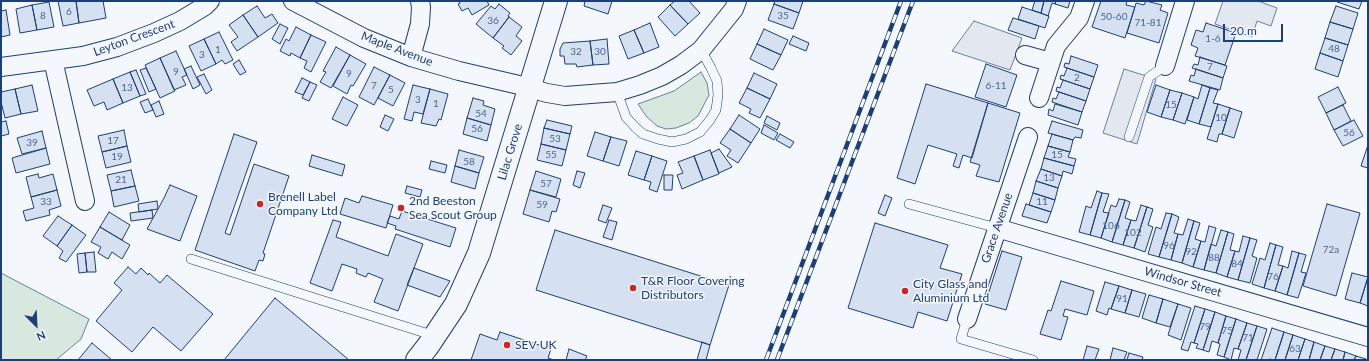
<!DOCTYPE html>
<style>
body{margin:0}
#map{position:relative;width:1369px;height:361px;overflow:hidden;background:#f4f7fb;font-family:Lato,sans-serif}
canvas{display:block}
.frame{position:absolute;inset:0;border:2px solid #1d3f73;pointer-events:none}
.north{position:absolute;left:16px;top:305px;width:40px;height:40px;-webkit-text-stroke:3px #f4f7fb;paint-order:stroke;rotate:156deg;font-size:11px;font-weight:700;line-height:16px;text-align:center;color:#1d3f73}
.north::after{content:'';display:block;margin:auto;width:14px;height:18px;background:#1d3f73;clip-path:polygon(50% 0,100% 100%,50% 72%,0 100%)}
.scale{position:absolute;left:1223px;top:24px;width:60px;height:18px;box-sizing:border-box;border:2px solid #1d3f73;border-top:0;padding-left:5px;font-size:12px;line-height:14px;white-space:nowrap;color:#1d3f73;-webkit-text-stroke:3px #f4f7fb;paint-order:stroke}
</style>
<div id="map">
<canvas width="1369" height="361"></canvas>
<div class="frame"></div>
<div class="north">N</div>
<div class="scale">20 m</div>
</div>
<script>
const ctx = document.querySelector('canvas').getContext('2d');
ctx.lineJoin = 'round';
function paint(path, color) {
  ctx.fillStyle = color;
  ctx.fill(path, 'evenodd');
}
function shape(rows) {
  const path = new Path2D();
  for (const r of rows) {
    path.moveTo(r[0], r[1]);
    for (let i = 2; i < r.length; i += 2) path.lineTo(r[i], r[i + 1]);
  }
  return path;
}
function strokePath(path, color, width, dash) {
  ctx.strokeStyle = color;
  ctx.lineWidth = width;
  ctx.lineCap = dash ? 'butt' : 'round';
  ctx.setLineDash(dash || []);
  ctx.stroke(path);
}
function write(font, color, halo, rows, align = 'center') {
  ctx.font = font + ' Lato,sans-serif';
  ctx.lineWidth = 3;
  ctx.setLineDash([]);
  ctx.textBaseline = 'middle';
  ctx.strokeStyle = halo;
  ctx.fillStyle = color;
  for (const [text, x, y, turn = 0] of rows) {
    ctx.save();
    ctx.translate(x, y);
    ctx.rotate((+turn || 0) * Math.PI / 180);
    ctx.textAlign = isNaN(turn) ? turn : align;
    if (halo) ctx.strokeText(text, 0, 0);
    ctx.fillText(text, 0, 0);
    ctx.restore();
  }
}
const green = shape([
 [701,72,707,83,709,95,698,116,689,123,676,128,666,129,657,126,646,116,638,104,674,91,701,72],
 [1,273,89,319,81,339,56,360,1,360,1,273]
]);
const parking = shape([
 [1223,1,1258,1,1277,8,1271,26,1257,21,1252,37,1215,24,1223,1],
 [974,21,1022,38,1010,70,952,51,974,21],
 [1124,69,1156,79,1137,144,1103,133,1124,69]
]);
const building = shape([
 [58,1,76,1,79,23,63,26,58,1],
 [76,1,103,1,106,18,79,23,76,1],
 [459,1,487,1,489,5,472,15,468,8,462,11,458,4,460,3,459,1],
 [585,1,612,1,608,14,584,6,585,1],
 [675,1,689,1,700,13,688,24,670,5,675,1],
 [775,1,803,1,799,13,774,4,775,1],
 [1035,1,1044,1,1041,13,1032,10,1035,1],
 [1044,1,1056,1,1055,4,1052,3,1048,16,1041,13,1044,1],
 [1056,1,1070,1,1068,8,1055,4,1056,1],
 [1101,1,1127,1,1126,5,1135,7,1125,38,1092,27,1101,1],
 [1146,1,1162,5,1160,10,1168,13,1159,43,1127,33,1136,3,1144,5,1146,1],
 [1338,1,1362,1,1359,9,1337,2,1338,1],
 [49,2,54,27,37,30,32,5,49,2],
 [499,4,510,13,508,16,509,17,493,38,476,24,491,6,495,9,499,4],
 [774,4,799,13,793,29,768,20,774,4],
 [32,5,37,30,20,33,16,9,32,5],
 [670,5,688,24,675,36,658,17,670,5],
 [257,6,265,18,272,14,278,23,258,37,243,15,257,6],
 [1336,6,1358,13,1353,29,1330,22,1336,6],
 [1022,7,1049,16,1045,28,1018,19,1022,7],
 [6,10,10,35,1,37,1,11,6,10],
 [243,15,258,37,237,51,231,42,238,37,229,25,243,15],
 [509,17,522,27,516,36,522,41,511,55,502,48,504,46,493,38,509,17],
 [1013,18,1039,26,1035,39,1008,30,1013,18],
 [1330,22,1353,29,1348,45,1325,38,1330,22],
 [650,23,659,47,644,53,634,30,650,23],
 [1206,23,1236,33,1225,65,1195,56,1198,48,1191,45,1196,30,1203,32,1206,23],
 [280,24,288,28,280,44,272,39,280,24],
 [296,27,311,35,300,58,291,53,290,56,280,51,286,39,289,41,296,27],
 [764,29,788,40,781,55,757,44,764,29],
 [634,30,644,53,628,59,619,36,634,30],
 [219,32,233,60,225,64,222,60,216,64,204,39,219,32],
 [311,35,326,42,311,72,304,68,307,61,300,58,311,35],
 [793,36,809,43,806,51,789,44,793,36],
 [1325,38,1348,45,1343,61,1320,53,1325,38],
 [204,39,216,64,201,71,189,46,204,39],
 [607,39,609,64,593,65,590,41,607,39],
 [590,41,593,65,577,67,576,64,565,64,564,56,560,56,560,49,563,43,590,41],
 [757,44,781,55,773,70,750,59,757,44],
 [336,47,350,55,331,88,320,82,326,72,323,71,336,47],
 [176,51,187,75,182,77,186,85,174,90,160,58,176,51],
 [1320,53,1343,61,1338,77,1315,69,1320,53],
 [350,55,366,64,353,86,351,85,347,94,333,86,350,55],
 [1071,56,1098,65,1094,77,1064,67,1065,63,1069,64,1071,56],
 [1200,57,1227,66,1223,78,1192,68,1194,64,1198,65,1200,57],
 [160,58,175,91,160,98,145,65,160,58],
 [239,60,246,72,240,75,233,64,239,60],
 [986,64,1017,75,1006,107,975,97,986,64],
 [191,66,200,85,193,89,184,69,191,66],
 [374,67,390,75,374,105,359,97,374,67],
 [146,68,156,89,149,92,140,70,146,68],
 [1067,68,1094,77,1090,89,1060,79,1061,75,1064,76,1067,68],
 [1196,69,1223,78,1220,90,1189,81,1191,75,1194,76,1196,69],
 [136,70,146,94,140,96,130,72,136,70],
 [130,72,140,96,123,103,113,79,130,72],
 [754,73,777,84,770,99,747,88,754,73],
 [204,74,212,90,206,94,197,77,204,74],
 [390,75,405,83,393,106,378,98,390,75],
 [302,78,310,82,303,95,295,92,302,78],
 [113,79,123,103,107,110,104,102,94,106,87,90,113,79],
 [1063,80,1090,89,1086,101,1056,91,1057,87,1060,88,1063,80],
 [310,82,317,85,309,101,302,98,310,82],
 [926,84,988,103,972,158,963,155,959,168,953,166,957,154,928,145,915,184,897,178,926,84],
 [32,85,38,111,21,114,15,89,32,85],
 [413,85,430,89,423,114,414,112,412,121,404,119,413,85],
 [1156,85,1170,90,1161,117,1147,112,1156,85],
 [1202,85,1210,88,1199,124,1187,120,1194,97,1198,99,1202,85],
 [1338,87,1346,103,1326,113,1318,97,1338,87],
 [747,88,770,99,760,118,749,113,751,109,739,103,747,88],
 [1210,88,1218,90,1213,103,1218,104,1211,127,1199,124,1210,88],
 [15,89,21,114,5,118,1,102,1,92,15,89],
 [430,89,448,94,441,120,439,119,436,126,421,123,430,89],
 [1170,90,1182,93,1173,120,1161,117,1170,90],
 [1059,92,1086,101,1082,112,1052,102,1053,98,1056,99,1059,92],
 [1182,93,1194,97,1185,124,1173,120,1182,93],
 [343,97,358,105,347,126,332,119,343,97],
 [473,98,484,101,483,105,495,109,491,125,467,118,473,98],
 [148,99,153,110,145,113,140,102,148,99],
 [159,101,164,114,156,117,151,105,159,101],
 [988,103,1020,113,999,182,976,176,980,165,970,162,988,103],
 [1055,104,1082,112,1078,125,1048,115,1049,109,1053,111,1055,104],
 [1218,104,1230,108,1222,134,1219,134,1217,142,1207,139,1218,104],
 [1343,105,1351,121,1334,130,1326,113,1343,105],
 [1230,108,1242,112,1234,138,1222,134,1230,108],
 [385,115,394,119,388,131,380,127,385,115],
 [739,115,760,129,751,143,730,129,739,115],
 [767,116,780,123,777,130,764,123,767,116],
 [467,118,491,125,487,141,463,134,467,118],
 [547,120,572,126,570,134,544,128,547,120],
 [1354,120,1363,136,1343,146,1334,130,1354,120],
 [6,121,9,134,1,136,1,122,6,121],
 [1052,121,1083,130,1081,138,1075,137,1073,140,1048,133,1052,121],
 [764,125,778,133,774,140,761,133,764,125],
 [544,128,570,134,566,150,541,144,544,128],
 [730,129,751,143,738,163,727,156,731,150,720,143,730,129],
 [124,130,127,146,102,152,98,136,124,130],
 [42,131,46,148,22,154,17,138,42,131],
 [595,132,611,137,603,161,587,156,595,132],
 [234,134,257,142,225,233,230,235,254,164,289,176,263,253,265,254,263,261,259,260,255,271,195,250,234,134],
 [780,134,794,142,790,148,776,140,780,134],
 [1052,134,1073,140,1070,152,1048,146,1052,134],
 [611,137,627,141,619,166,603,161,611,137],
 [541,144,566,150,562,166,537,160,541,144],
 [1368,145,1368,168,1361,166,1368,145],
 [127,146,131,162,106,168,102,152,127,146],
 [1048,146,1070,152,1068,157,1076,159,1074,166,1044,158,1048,146],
 [46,148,50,164,16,173,12,158,46,148],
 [719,149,732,167,719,173,711,153,719,149],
 [459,150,484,157,479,173,455,166,459,150],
 [710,150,719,174,703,180,694,156,710,150],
 [636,151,652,156,644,180,628,175,636,151],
 [312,155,345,165,342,176,309,166,312,155],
 [652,156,667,161,657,192,649,189,651,182,644,180,652,156],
 [694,156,703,180,682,189,677,175,683,173,678,162,694,156],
 [1044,158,1074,166,1072,174,1063,171,1062,176,1041,169,1044,158],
 [431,161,447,165,445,173,429,169,431,161],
 [455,166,479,173,475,189,451,182,455,166],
 [1041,169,1062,176,1058,188,1036,181,1041,169],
 [131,170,135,186,111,191,107,175,131,170],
 [536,171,561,179,556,197,530,190,536,171],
 [577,171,585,173,580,188,573,185,577,171],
 [38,174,39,178,53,174,57,190,31,197,26,177,38,174],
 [664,175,673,175,672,190,664,190,664,175],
 [1036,181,1058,188,1055,200,1033,193,1036,181],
 [170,185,197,196,180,241,147,229,164,198,170,185],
 [135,186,139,201,114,207,111,191,135,186],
 [407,186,422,190,420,197,405,193,407,186],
 [57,190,61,206,49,210,50,215,26,221,23,211,34,208,31,197,57,190],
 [530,190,560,199,556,212,552,211,549,222,523,214,530,190],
 [1097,191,1102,193,1090,235,1079,232,1086,206,1091,208,1097,191],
 [1033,193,1055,200,1051,212,1029,205,1033,193],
 [1102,193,1109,194,1103,212,1109,213,1101,238,1090,235,1102,193],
 [885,195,892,198,885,216,878,213,885,195],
 [362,196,393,205,386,228,340,214,345,198,359,203,362,196],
 [1119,199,1125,200,1112,242,1101,238,1111,205,1116,207,1119,199],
 [1125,200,1130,202,1125,218,1131,220,1123,245,1112,242,1125,200],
 [157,201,158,209,139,212,138,204,157,201],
 [1026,204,1051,212,1047,223,1022,216,1026,204],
 [1327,204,1360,213,1336,296,1303,286,1327,204],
 [603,205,612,208,606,223,598,220,603,205],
 [1141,205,1147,207,1134,248,1123,245,1131,220,1136,221,1141,205],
 [1147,207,1153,209,1148,225,1153,227,1145,252,1134,248,1147,207],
 [152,210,153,218,131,221,130,213,152,210],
 [402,211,456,228,450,247,395,229,396,226,387,223,390,216,399,219,402,211],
 [109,212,130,225,122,240,100,227,109,212],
 [1166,213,1172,214,1159,257,1148,254,1156,227,1161,229,1166,213],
 [1172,214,1179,217,1174,233,1178,234,1171,260,1159,257,1172,214],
 [58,216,72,225,57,246,43,236,58,216],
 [1188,219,1194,221,1182,263,1171,260,1178,234,1183,235,1188,219],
 [333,220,341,222,336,237,388,256,396,234,423,244,398,311,374,302,383,279,368,273,366,277,356,273,357,269,342,264,332,291,310,283,333,220],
 [609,220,617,222,612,240,603,237,609,220],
 [1194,221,1200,223,1195,239,1201,241,1193,267,1182,263,1194,221],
 [875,223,948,245,940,268,962,274,947,321,918,312,913,328,848,308,875,223],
 [72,225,86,235,66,262,59,258,63,251,57,246,72,225],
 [1209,226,1216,228,1204,270,1193,267,1201,241,1205,242,1209,226],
 [100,227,130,245,122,259,112,252,108,259,98,253,101,247,91,242,100,227],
 [555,230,729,285,710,345,536,290,555,230],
 [1221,230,1228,232,1216,273,1204,270,1211,244,1216,246,1221,230],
 [1228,232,1234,234,1230,250,1235,251,1227,277,1216,273,1228,232],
 [1243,236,1250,238,1238,280,1227,277,1235,251,1239,252,1243,236],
 [1250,238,1257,240,1252,256,1257,258,1250,283,1238,280,1250,238],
 [1270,243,1276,245,1264,288,1252,284,1260,258,1265,260,1270,243],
 [1276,245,1283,247,1278,265,1283,266,1275,291,1264,288,1276,245],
 [1002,251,1022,257,1006,310,985,304,1002,251],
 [1292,251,1299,253,1287,295,1275,291,1283,266,1288,268,1292,251],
 [94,252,96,272,87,272,85,253,94,252],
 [85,253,87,272,79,273,77,254,85,253],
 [1299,253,1306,255,1301,272,1306,273,1298,298,1287,295,1299,253],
 [128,267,136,274,141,268,148,275,149,273,160,283,167,275,213,314,181,351,153,327,132,352,96,321,122,290,114,283,128,267],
 [414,268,450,281,440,297,407,285,414,268],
 [1352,273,1368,277,1360,303,1345,299,1352,273],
 [1368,277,1368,306,1360,303,1368,277],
 [1061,281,1094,291,1087,315,1065,309,1063,316,1068,317,1061,340,1040,334,1048,310,1051,311,1061,281],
 [1105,282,1119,286,1111,309,1109,308,1107,315,1096,311,1105,282],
 [1119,286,1132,290,1125,313,1111,309,1119,286],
 [1132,290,1146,294,1139,317,1125,313,1132,290],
 [1149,295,1163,299,1156,323,1142,318,1149,295],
 [275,298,349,360,224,360,275,298],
 [1163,299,1178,304,1170,327,1156,323,1163,299],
 [1178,304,1191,308,1181,340,1168,335,1178,304],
 [1195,306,1205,309,1194,343,1191,342,1188,351,1181,349,1195,306],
 [1205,309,1215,312,1203,350,1196,348,1198,344,1194,343,1205,309],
 [1215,312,1226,316,1218,343,1212,341,1209,352,1203,350,1215,312],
 [1226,316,1236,319,1224,357,1217,355,1220,344,1218,343,1226,316],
 [1236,319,1247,323,1238,349,1234,348,1231,360,1224,357,1236,319],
 [1247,323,1257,326,1246,360,1238,360,1241,350,1238,349,1247,323],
 [1257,326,1267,329,1257,360,1246,360,1257,326],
 [1272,328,1284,332,1275,360,1269,359,1268,360,1261,360,1272,328],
 [500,332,551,349,548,358,554,360,471,360,480,334,497,340,500,332],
 [1284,332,1293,335,1285,360,1275,360,1284,332],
 [1293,335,1305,339,1298,360,1285,360,1293,335],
 [1305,339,1314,342,1309,360,1298,360,1305,339],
 [702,342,710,345,706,360,697,360,702,342],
 [1314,342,1325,346,1320,360,1309,360,1314,342],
 [92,343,112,360,78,360,92,343],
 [1087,346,1099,349,1095,360,1083,360,1087,346],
 [1325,346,1335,349,1331,360,1320,360,1325,346],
 [1113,348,1127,352,1124,360,1110,360,1113,348],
 [569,349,587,356,585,360,566,360,569,349],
 [1335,349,1345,352,1343,360,1331,360,1335,349],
 [1345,352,1356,356,1354,360,1343,360,1345,352],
 [1129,353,1143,357,1142,360,1127,360,1129,353],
 [1356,356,1366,359,1366,360,1354,360,1356,356]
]);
const service = shape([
 [617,92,626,117,635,127,643,134,658,139,672,142,686,139,700,132,710,120,716,110,718,95,717,81,711,68,701,50],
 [1129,137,1149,77,1165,66],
 [909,204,997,228],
 [191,259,435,336],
 [967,319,961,339,1033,360]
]);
const minor = shape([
 [293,1,364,38,411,57,459,71,519,85,547,93,565,96,617,92,640,85,662,76,681,65,701,50,734,9,737,1],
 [1025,55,1050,62],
 [411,57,420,24,421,7,420,1],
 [53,60,85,201],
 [1165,66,1185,1],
 [1,67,83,56,117,47,154,33,180,21,205,6,210,1],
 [1039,98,1056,46,1079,18,1085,1],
 [997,228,1368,337],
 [967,319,1028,137]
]);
const tertiary = shape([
 [417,360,428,346,456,304,479,253,556,1]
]);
const rail = shape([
 [766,360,901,1],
 [777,360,913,1]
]);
const markers = [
 [260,204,4,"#c62828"],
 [401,208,4,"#c62828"],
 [633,288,4,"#c62828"],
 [905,291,4,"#c62828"],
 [507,345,4,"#c62828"]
];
const numberNames = [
 ["6",69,12],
 ["8",43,16],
 ["35",783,16],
 ["50-60",1114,17],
 ["36",493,21],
 ["71-81",1148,23],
 ["1-6",1213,39],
 ["48",1334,49],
 ["1",218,50],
 ["32",576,52],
 ["30",600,52],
 ["3",202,55],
 ["7",1210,67],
 ["9",176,72],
 ["9",349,74],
 ["2",1077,78],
 ["7",374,86],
 ["6-11",996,86],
 ["13",127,88],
 ["5",391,90],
 ["3",418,100],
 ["1",436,104],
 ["15",1171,105],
 ["54",481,114],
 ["10",1221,118],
 ["56",477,129],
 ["56",1349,133],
 ["53",555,139],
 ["17",113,141],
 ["39",32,143],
 ["55",551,155],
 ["15",1057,155],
 ["19",117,157],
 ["58",469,162],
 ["13",1049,178],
 ["21",121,180],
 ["57",546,184],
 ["33",46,202],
 ["11",1042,202],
 ["59",542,205],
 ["106",1111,226],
 ["102",1133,233],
 ["96",1169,246],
 ["72a",1331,250],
 ["92",1191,252],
 ["88",1214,258],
 ["84",1237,264],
 ["76",1273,277],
 ["91",1122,299],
 ["79",1205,327],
 ["75",1227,331],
 ["71",1248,338],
 ["63",1295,349]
];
const streetNames = [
 ["Leyton Crescent",134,38,-20],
 ["Maple Avenue",397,49,21],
 ["Lilac Grove",510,152,-73],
 ["Grace Avenue",997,228,-71],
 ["Windsor Street",1183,282,16]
];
const poiNames = [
 ["Brenell Label",268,197],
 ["Company Ltd",268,211],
 ["2nd Beeston",409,201],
 ["Sea Scout Group",409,215],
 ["T&R Floor Covering",641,281],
 ["Distributors",641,295],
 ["City Glass and",913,284],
 ["Aluminium Ltd",913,298],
 ["SEV UK",515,345]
];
paint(green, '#d7e8df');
strokePath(green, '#687fa3', 1);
paint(parking, '#e3e8f0');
strokePath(parking, '#687fa3', 1);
paint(building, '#d5e0f0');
strokePath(building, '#1d3f73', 1);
strokePath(service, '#1d3f73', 10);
strokePath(minor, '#1d3f73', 20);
strokePath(tertiary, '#1d3f73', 24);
strokePath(service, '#f4f7fb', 9);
strokePath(minor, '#f4f7fb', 18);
strokePath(tertiary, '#f4f7fb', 22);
strokePath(rail, '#1d3f73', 4.5);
strokePath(rail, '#f4f7fb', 3, [9]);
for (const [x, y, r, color] of markers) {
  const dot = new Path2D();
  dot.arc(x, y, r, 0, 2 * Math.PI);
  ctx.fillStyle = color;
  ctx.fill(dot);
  strokePath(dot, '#f4f7fb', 1.5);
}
write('10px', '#4b6792', null, numberNames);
write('12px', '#1d3f73', '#f4f7fb', streetNames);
write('12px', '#1d3f73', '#f4f7fb', poiNames, 'left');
</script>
